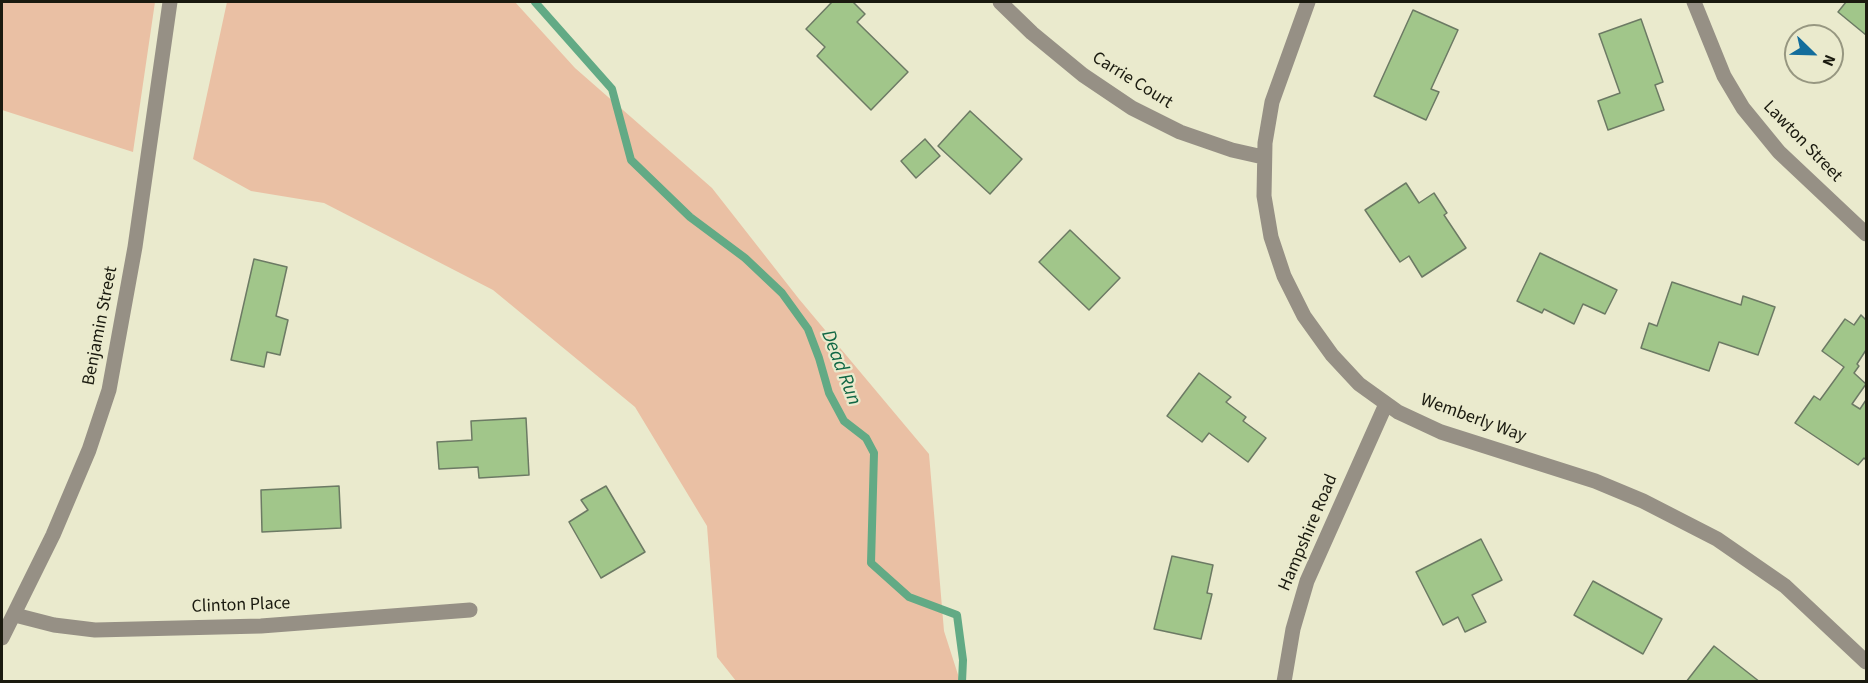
<!DOCTYPE html>
<style>
body{margin:0}
#map{position:relative;width:1868px;height:683px;overflow:hidden;background:#eaeacd;font-family:"Source Sans 3",sans-serif}
canvas{display:block}
.frame{position:absolute;inset:0;border:3px solid #1a1a0f;pointer-events:none}
.north{position:absolute;left:1784px;top:24px;width:60px;height:60px;box-sizing:border-box;background:#eaeacd;border:2px solid #979781;border-radius:50%;rotate:113deg;font-size:16px;font-weight:700;line-height:24px;text-align:center;color:#1a1a0f}
.north::after{content:'';display:block;margin:auto;width:21px;height:27px;background:#136d9c;clip-path:polygon(50% 0,100% 100%,50% 72%,0 100%)}
</style>
<div id="map">
<canvas width="1868" height="683"></canvas>
<div class="frame"></div>
<div class="north">N</div>
</div>
<script>
const ctx = document.querySelector('canvas').getContext('2d');
ctx.lineJoin = 'round';
function paint(path, color) {
  ctx.fillStyle = color;
  ctx.fill(path, 'evenodd');
}
function shape(rows) {
  const path = new Path2D();
  for (const r of rows) {
    path.moveTo(r[0], r[1]);
    for (let i = 2; i < r.length; i += 2) path.lineTo(r[i], r[i + 1]);
  }
  return path;
}
function strokePath(path, color, width, dash) {
  ctx.strokeStyle = color;
  ctx.lineWidth = width;
  ctx.lineCap = dash ? 'butt' : 'round';
  ctx.setLineDash(dash || []);
  ctx.stroke(path);
}
function write(font, color, halo, rows, align = 'center') {
  ctx.font = font + ' "Source Sans 3",sans-serif';
  ctx.lineWidth = 4.5;
  ctx.setLineDash([]);
  ctx.textBaseline = 'middle';
  ctx.strokeStyle = halo;
  ctx.fillStyle = color;
  for (const [text, x, y, turn = 0] of rows) {
    ctx.save();
    ctx.translate(x, y);
    ctx.rotate((+turn || 0) * Math.PI / 180);
    ctx.textAlign = isNaN(turn) ? turn : align;
    if (halo) ctx.strokeText(text, 0, 0);
    ctx.fillText(text, 0, 0);
    ctx.restore();
  }
}
const green = shape([
 [2,2,155,2,133,152,2,110],
 [227,2,515,2,575,68,712,188,799,299,929,454,944,631,960,681,736,681,717,657,707,526,635,407,493,290,324,203,251,191,193,159]
]);
const stream = shape([
 [535,2,612,89,631,160,690,217,745,258,782,293,808,329,819,358,829,393,844,421,866,438,874,453,871,563,909,597,957,615,963,660,962,682]
]);
const building = shape([
 [832,2,853,2,865,14,857,22,908,72,871,110,817,56,825,47,806,29,832,2],
 [1846,2,1866,2,1866,35,1838,12,1846,2],
 [1413,10,1458,30,1431,89,1439,92,1426,120,1374,96,1413,10],
 [1641,19,1663,82,1655,85,1664,110,1608,130,1598,101,1620,93,1599,34,1641,19],
 [970,111,1022,159,990,194,938,146,970,111],
 [925,139,940,156,916,178,901,161,925,139],
 [1406,183,1419,203,1434,193,1447,213,1444,215,1466,248,1422,277,1409,256,1400,262,1365,210,1406,183],
 [1070,230,1120,278,1089,310,1039,262,1070,230],
 [1540,253,1617,290,1605,314,1583,304,1574,324,1544,309,1542,313,1517,301,1540,253],
 [254,259,287,267,276,316,288,320,280,355,267,352,264,367,231,360,254,259],
 [1672,282,1741,305,1743,296,1775,307,1758,355,1719,342,1709,371,1641,348,1649,323,1657,326,1672,282],
 [1861,315,1866,320,1866,350,1857,364,1859,366,1854,373,1866,384,1852,404,1860,409,1866,400,1866,460,1864,458,1858,465,1795,423,1814,396,1820,400,1844,367,1822,351,1845,319,1854,325,1861,315],
 [1199,373,1231,397,1226,402,1246,417,1243,421,1266,438,1248,462,1209,433,1202,442,1167,416,1199,373],
 [526,418,529,475,479,478,478,467,439,469,437,442,472,440,471,421,526,418],
 [339,486,341,528,262,532,261,490,339,486],
 [606,486,645,552,601,578,569,522,588,510,581,500,606,486],
 [1481,539,1502,580,1472,595,1486,622,1465,632,1458,617,1443,625,1416,572,1481,539],
 [1172,556,1213,565,1207,593,1212,594,1201,639,1154,629,1172,556],
 [1593,581,1662,619,1643,654,1574,615,1593,581],
 [1714,646,1760,682,1686,682,1714,646]
]);
const minor = shape([
 [1000,2,1032,33,1083,75,1132,108,1180,132,1232,150,1263,157],
 [1308,2,1272,102,1265,143,1264,196,1271,237,1284,276,1304,316,1332,355,1359,384,1398,412,1441,432,1595,481,1643,501,1717,539,1785,586,1866,662],
 [1694,2,1724,76,1743,108,1779,152,1866,234],
 [15,615,54,625,95,630,261,626,470,610],
 [2,638,53,535,89,450,109,390,135,247,170,2],
 [1284,682,1293,629,1307,581,1386,404]
]);
const streetNames = [
 ["Carrie Court",1132,81,32],
 ["Lawton Street",1802,142,46],
 ["Benjamin Street",101,326,-79],
 ["Wemberly Way",1473,419,20],
 ["Hampshire Road",1309,533,-67],
 ["Clinton Place",241,606,-2]
];
const waterNames = [
 ["Dead Run",840,368,69]
];
paint(green, '#eac0a4');
strokePath(stream, '#62aa85', 8);
paint(building, '#a1c68a');
strokePath(building, '#6c7a64', 1.5);
strokePath(minor, '#969085', 15);
write('18px', '#1a1a0f', '#eaeacd', streetNames);
write('italic 20px', '#106744', '#eaeacd', waterNames);
</script>
